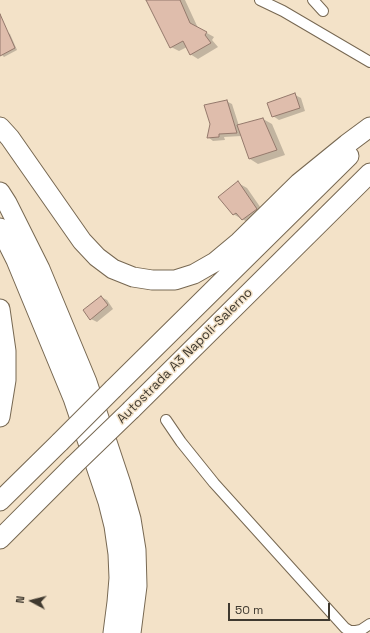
<!DOCTYPE html>
<style>
body{margin:0}
#map{position:relative;width:370px;height:633px;overflow:hidden;background:#f3e2c8;font-family:"Space Grotesk",sans-serif}
canvas{display:block}
.north{position:absolute;left:12px;top:581px;width:40px;height:40px;-webkit-text-stroke:3px #f3e2c8;paint-order:stroke;rotate:277deg;font-size:11px;font-weight:700;line-height:16px;text-align:center;color:#3f392f}
.north::after{content:'';display:block;margin:auto;width:14px;height:18px;background:#3f392f;clip-path:polygon(50% 0,100% 100%,50% 72%,0 100%)}
.scale{position:absolute;left:228px;top:603px;width:102px;height:18px;box-sizing:border-box;border:2px solid #3f392f;border-top:0;padding-left:5px;font-size:12px;line-height:14px;white-space:nowrap;color:#3f392f;-webkit-text-stroke:3px #f3e2c8;paint-order:stroke}
</style>
<div id="map">
<canvas width="370" height="633"></canvas>
<div class="north">N</div>
<div class="scale">50 m</div>
</div>
<script>
const ctx = document.querySelector('canvas').getContext('2d');
ctx.lineJoin = 'round';
function paint(path, color) {
  ctx.fillStyle = color;
  ctx.fill(path, 'evenodd');
}
function shape(rows) {
  const path = new Path2D();
  for (const r of rows) {
    path.moveTo(r[0], r[1]);
    for (let i = 2; i < r.length; i += 2) path.lineTo(r[i], r[i + 1]);
  }
  return path;
}
function strokePath(path, color, width, dash) {
  ctx.strokeStyle = color;
  ctx.lineWidth = width;
  ctx.lineCap = dash ? 'butt' : 'round';
  ctx.setLineDash(dash || []);
  ctx.stroke(path);
}
function write(font, color, halo, rows, align = 'center') {
  ctx.font = font + ' "Space Grotesk",sans-serif';
  ctx.lineWidth = 3;
  ctx.setLineDash([]);
  ctx.textBaseline = 'middle';
  ctx.strokeStyle = halo;
  ctx.fillStyle = color;
  for (const [text, x, y, turn = 0] of rows) {
    ctx.save();
    ctx.translate(x, y);
    ctx.rotate((+turn || 0) * Math.PI / 180);
    ctx.textAlign = isNaN(turn) ? turn : align;
    if (halo) ctx.strokeText(text, 0, 0);
    ctx.fillText(text, 0, 0);
    ctx.restore();
  }
}
const shadow = shape([
 [149,0,185,0,198,28,214,37,212,40,218,47,198,59,190,54,187,47,179,51,171,47],
 [7,32,10,34,17,50,4,57,2,55,0,51,0,36],
 [295,95,301,98,305,111,279,120,273,116],
 [226,101,232,104,239,126,263,119,272,124,285,155,258,164,250,159,241,136,224,137,225,140,213,141,208,137],
 [238,183,247,188,265,214,251,224,233,214],
 [101,297,107,300,113,309,97,322,91,319]
]);
const building = shape([
 [146,0,180,0,190,23,207,32,205,35,211,43,190,55,183,41,170,48,146,0],
 [0,14,15,48,0,56,0,14],
 [295,93,300,108,272,117,267,103,295,93],
 [227,100,237,133,219,134,219,137,207,138,210,124,204,105,227,100],
 [263,118,277,150,249,159,237,125,263,118],
 [238,181,257,209,242,220,236,213,233,215,218,197,238,181],
 [101,296,108,305,90,320,83,310,101,296]
]);
const street = shape([
 [260,0,283,11,370,62],
 [313,0,323,11],
 [166,420,181,442,214,483,345,628,350,631,356,631,361,630,370,624]
]);
const highway = shape([
 [0,127,10,138,82,241,97,257,113,269,133,277,152,280,175,280,194,274,215,262,239,242,299,183,347,144,370,127],
 [0,192,7,203,40,269,87,382,121,484,131,519,136,550,137,586,131,633],
 [0,228,16,260,73,398,108,502,114,526,118,554,119,578,117,602,113,633],
 [0,309,6,351,6,380,0,417],
 [113,389,349,156],
 [131,410,370,173],
 [0,501,60,442],
 [0,539,74,465]
]);
const highwayBridge = shape([
 [60,442,113,389],
 [74,465,131,410]
]);
const streetNames = [
 ["Autostrada A3 Napoli-Salerno",185,356,-45]
];
paint(shadow, '#0003');
paint(building, '#dfbdac');
strokePath(building, '#94796c', 1);
strokePath(street, '#776852', 12);
strokePath(highway, '#776852', 21);
strokePath(street, '#fff', 10);
strokePath(highway, '#fff', 19);
strokePath(highwayBridge, '#776852', 21, []);
strokePath(highwayBridge, '#fff', 19);
write('13px', '#3f392f', '#f3e2c8', streetNames);
</script>
